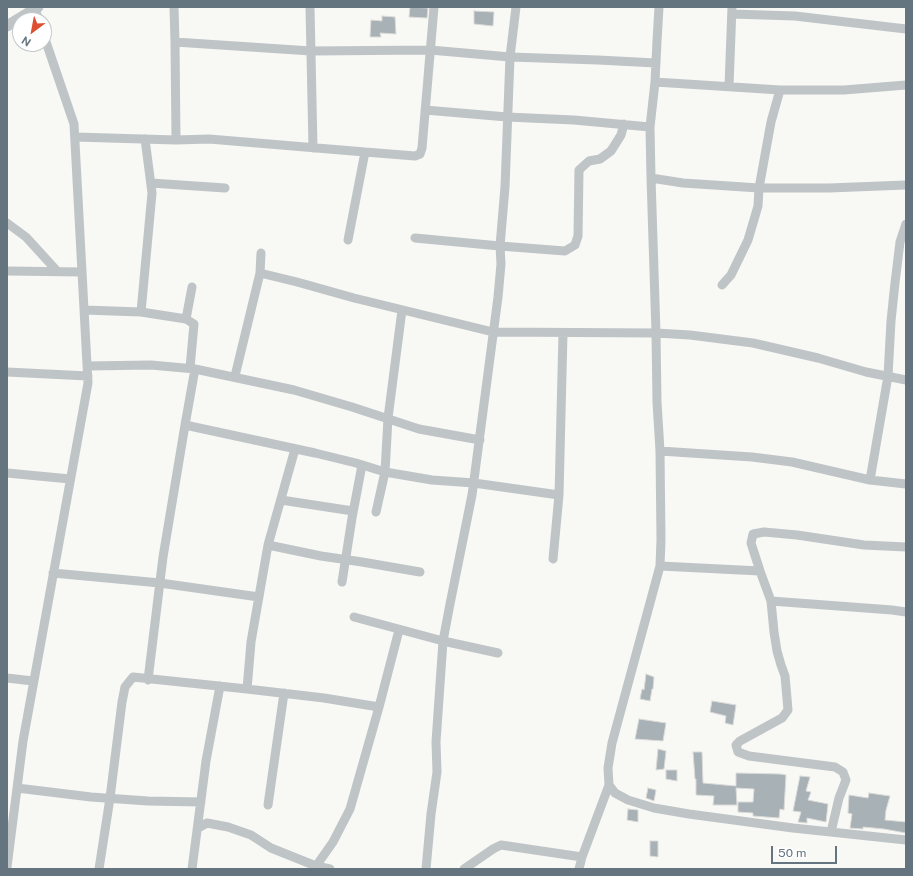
<!DOCTYPE html>
<style>
body{margin:0}
#map{position:relative;width:913px;height:876px;overflow:hidden;background:#f8f8f5;font-family:"Public Sans",sans-serif}
canvas{display:block}
.frame{position:absolute;inset:0;border:8px solid #64757f;pointer-events:none}
.north{position:absolute;left:12px;top:12px;width:40px;height:40px;box-sizing:border-box;background:#fff;border:1px solid #c1c8cc;border-radius:50%;rotate:212deg;font-size:11px;font-weight:700;line-height:16px;text-align:center;color:#64757f}
.north::after{content:'';display:block;margin:auto;width:14px;height:18px;background:#dd4f30;clip-path:polygon(50% 0,100% 100%,50% 72%,0 100%)}
.scale{position:absolute;left:771px;top:846px;width:66px;height:18px;box-sizing:border-box;border:2px solid #64757f;border-top:0;padding-left:5px;font-size:12px;line-height:14px;white-space:nowrap;color:#64757f;-webkit-text-stroke:3px #fff;paint-order:stroke}
</style>
<div id="map">
<canvas width="913" height="876"></canvas>
<div class="frame"></div>
<div class="north">N</div>
<div class="scale">50 m</div>
</div>
<script>
const ctx = document.querySelector('canvas').getContext('2d');
ctx.lineJoin = 'round';
function paint(path, color) {
  ctx.fillStyle = color;
  ctx.fill(path, 'evenodd');
}
function shape(rows) {
  const path = new Path2D();
  for (const r of rows) {
    path.moveTo(r[0], r[1]);
    for (let i = 2; i < r.length; i += 2) path.lineTo(r[i], r[i + 1]);
  }
  return path;
}
function strokePath(path, color, width, dash) {
  ctx.strokeStyle = color;
  ctx.lineWidth = width;
  ctx.lineCap = dash ? 'butt' : 'round';
  ctx.setLineDash(dash || []);
  ctx.stroke(path);
}
const building = shape([
 [410,7,428,8,427,18,409,17,410,7],
 [474,11,494,12,493,26,474,24,474,11],
 [382,16,395,17,396,34,380,33,381,37,370,37,371,20,382,21,382,16],
 [646,674,654,677,653,689,652,689,650,701,640,699,642,689,644,690,646,674],
 [712,701,736,705,733,725,725,723,726,716,710,712,712,701],
 [639,719,666,723,663,741,635,739,639,719],
 [658,749,666,751,664,769,656,770,658,749],
 [693,752,702,752,703,783,736,786,736,773,780,774,786,775,784,810,780,809,779,818,753,816,753,813,738,812,738,802,753,802,754,789,736,788,737,805,713,805,714,796,696,795,696,779,695,779,693,752],
 [666,770,677,770,677,781,666,779,666,770],
 [800,776,810,777,806,791,811,792,808,800,828,804,826,822,807,818,807,823,798,822,801,812,793,811,800,776],
 [648,788,656,790,654,801,646,798,648,788],
 [869,793,890,796,886,810,885,820,906,822,906,833,884,829,863,827,863,829,850,828,852,814,848,813,849,795,868,798,869,793],
 [628,809,638,810,638,822,627,820,628,809],
 [650,841,658,841,658,857,650,856,650,841]
]);
const minor = shape([
 [34,7,39,20],
 [174,7,175,42,176,140],
 [310,7,313,148],
 [732,14,795,16,906,29],
 [175,42,311,51,430,50,510,57,598,60,656,63],
 [655,82,780,90,844,90,906,85],
 [729,86,732,7],
 [425,110,507,117,574,120,650,127],
 [75,137,176,140,209,139,365,152,415,156,420,154,422,148,434,7],
 [651,178,683,183,759,188,829,188,906,185],
 [151,183,225,188],
 [7,223,26,237,57,271],
 [415,238,500,246,565,251,575,245,578,236,579,170,589,161,600,159,611,151,621,135,624,124],
 [348,240,365,152],
 [7,271,82,272],
 [260,273,297,282,354,298,493,332,656,333,690,335,753,343,818,358,866,372,906,380],
 [722,285,731,275,748,240,758,206,759,188,771,122,780,90],
 [84,310,141,312,186,319,194,324,190,368],
 [141,312,152,193,145,139],
 [186,319,192,287],
 [87,366,151,365,195,369,294,390,352,407,419,429,480,440],
 [7,372,88,376],
 [235,376,260,273,261,253],
 [185,425,315,453,356,463,385,472,432,480,474,483,559,495],
 [660,451,752,457,792,462,870,480,906,484],
 [7,473,70,479],
 [870,480,888,376,891,321,895,283,900,242,906,224],
 [281,500,353,511],
 [376,512,385,472,388,418,402,310],
 [268,545,321,556,362,562,420,572],
 [553,559,559,495,563,333],
 [660,566,760,571],
 [53,573,160,583,259,597],
 [342,582,352,518,362,465],
 [771,601,892,610,906,612],
 [354,617,443,641,498,653],
 [7,678,33,681],
 [148,680,163,557,185,425,195,369],
 [247,689,251,642,268,545,295,449],
 [609,785,615,793,628,800,654,808,689,814,793,828,906,840],
 [17,788,91,797,148,801,201,802],
 [268,805,284,693],
 [198,828,207,823,228,827,251,835,271,848,316,866,330,869],
 [831,832,839,798,846,780,843,772,835,767,749,756,738,752,736,745,740,741,782,718,788,710,785,676,781,665,777,651,774,632,771,601,760,571,751,543,753,534,764,532,797,535,864,545,906,547],
 [7,867,23,741,88,383,74,124,44,36],
 [99,869,110,798,122,702,125,687,133,677,247,689,324,698,379,707],
 [192,869,206,761,220,686],
 [314,869,333,842,350,809,379,707,399,630],
 [426,869,431,814,437,772,436,742,443,641,450,604,472,495,498,297,501,264,500,246,505,187,510,57,516,7],
 [464,869,493,849,501,845,582,857],
 [579,869,582,857,609,785,608,768,612,743,660,566,661,540,660,451,657,402,656,333,651,178,650,127,655,82,657,41,659,7]
]);
const tertiary = shape([
 [7,26,38,7]
]);
paint(building, '#a8b1b6');
strokePath(building, '#dadad8', 1);
strokePath(minor, '#bfc4c7', 9);
strokePath(tertiary, '#bfc4c7', 11);
</script>
